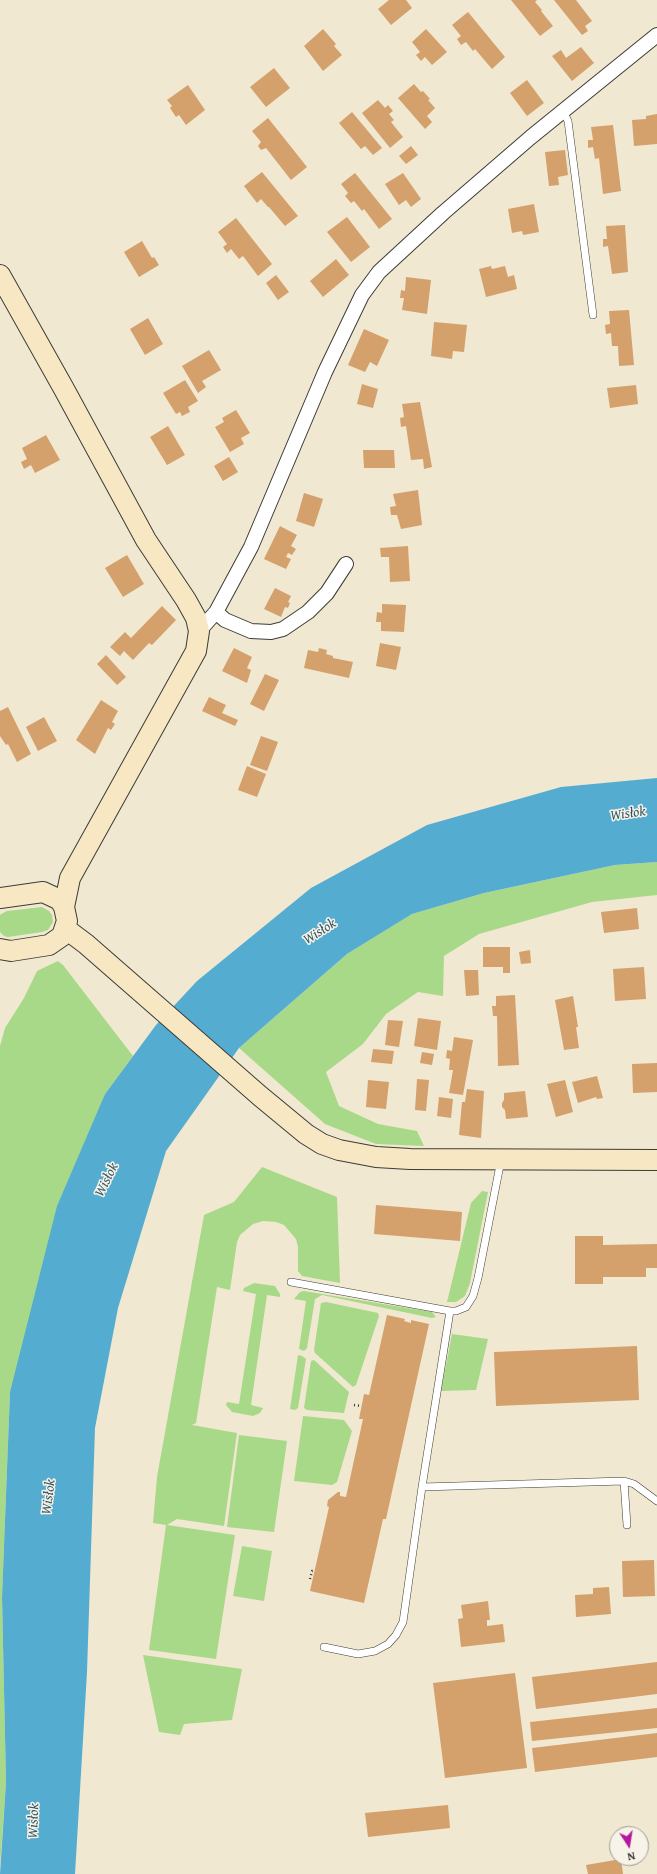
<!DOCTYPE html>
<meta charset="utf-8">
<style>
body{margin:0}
#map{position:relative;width:657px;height:1874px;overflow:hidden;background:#f1e8d1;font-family:"Gentium Book Plus",serif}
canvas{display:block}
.north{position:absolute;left:609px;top:1826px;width:40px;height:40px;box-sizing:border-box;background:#f7f3e8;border:1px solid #9f9d96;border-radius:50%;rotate:168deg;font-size:11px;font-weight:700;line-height:16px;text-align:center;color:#1c1c1c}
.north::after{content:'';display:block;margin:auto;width:14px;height:18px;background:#b5179e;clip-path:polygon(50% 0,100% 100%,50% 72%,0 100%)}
</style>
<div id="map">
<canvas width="657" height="1874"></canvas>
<div class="north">N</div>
</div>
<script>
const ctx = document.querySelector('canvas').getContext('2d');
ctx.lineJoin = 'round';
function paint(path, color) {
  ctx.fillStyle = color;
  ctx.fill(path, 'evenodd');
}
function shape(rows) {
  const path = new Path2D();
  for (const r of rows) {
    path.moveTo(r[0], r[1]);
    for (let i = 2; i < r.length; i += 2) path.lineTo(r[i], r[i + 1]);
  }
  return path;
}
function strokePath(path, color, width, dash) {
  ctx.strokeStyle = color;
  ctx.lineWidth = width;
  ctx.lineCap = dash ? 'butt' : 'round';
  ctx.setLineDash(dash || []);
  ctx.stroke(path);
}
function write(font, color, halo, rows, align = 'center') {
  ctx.font = font + ' "Gentium Book Plus",serif';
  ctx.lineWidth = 3;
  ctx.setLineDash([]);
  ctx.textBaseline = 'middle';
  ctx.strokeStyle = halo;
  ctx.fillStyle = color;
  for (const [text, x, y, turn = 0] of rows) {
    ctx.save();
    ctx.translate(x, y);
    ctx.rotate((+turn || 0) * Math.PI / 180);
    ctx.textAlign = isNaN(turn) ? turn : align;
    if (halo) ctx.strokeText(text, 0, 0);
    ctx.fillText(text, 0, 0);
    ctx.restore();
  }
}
const green = shape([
 [657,862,657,895,592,902,479,934,444,956,443,996,418,992,386,1014,363,1044,326,1072,339,1106,378,1124,417,1131,424,1146,376,1144,325,1124,239,1048,347,954,412,914,484,893,615,865],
 [42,907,49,911,52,915,53,922,48,930,42,932,8,937,4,936,0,932,0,915,1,914,7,911],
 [58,961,63,965,133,1056,105,1094,10,1392,2,1597,6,1782,0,1867,0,1046,5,1028,24,998,37,971],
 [262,1167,337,1197,340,1283,302,1276,298,1271,298,1247,296,1239,284,1225,276,1222,263,1221,253,1224,240,1235,237,1242,230,1290,217,1287,196,1423,192,1425,237,1433,224,1526,177,1519,167,1525,235,1535,216,1659,149,1650,166,1525,153,1523,157,1477,204,1215,234,1202],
 [482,1191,488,1192,470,1283,465,1296,456,1302,447,1302,471,1203],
 [254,1283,275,1286,280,1294,280,1297,267,1295,251,1405,263,1408,260,1413,253,1416,232,1412,226,1405,227,1402,239,1404,256,1294,243,1291,244,1288],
 [304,1291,432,1312,436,1317,432,1318,322,1295,315,1299,307,1348,304,1351,299,1349,306,1301,294,1299,300,1292],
 [326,1302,378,1313,379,1316,356,1385,353,1387,315,1353,314,1350,321,1303],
 [452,1334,488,1339,476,1390,441,1391],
 [298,1355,302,1356,306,1359,298,1408,295,1410,290,1409],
 [314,1360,349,1392,344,1413,307,1410,304,1408,311,1361],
 [303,1416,344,1420,352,1431,337,1482,332,1485,294,1481],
 [239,1435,287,1441,274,1532,227,1527],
 [242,1546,272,1551,264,1601,233,1596],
 [143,1655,242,1669,232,1720,184,1724,180,1735,159,1732]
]);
const water = shape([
 [657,778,657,862,615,865,484,893,412,914,347,954,239,1048,166,1151,118,1308,95,1428,87,1672,75,1874,0,1874,6,1782,2,1597,10,1392,57,1206,105,1094,156,1025,197,981,311,888,427,825,561,787]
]);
const building = shape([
 [389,0,406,0,412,8,391,25,378,9],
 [511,0,537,0,535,2,542,10,541,11,553,26,540,36],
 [554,0,576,0,592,21,585,26,588,31,582,35],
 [468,12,505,57,492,69,475,49,473,51,466,42,461,45,457,39,461,36,452,25],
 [323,29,336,44,334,46,342,55,323,71,304,46],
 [426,29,447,52,432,65,425,57,421,61,416,55,420,52,412,42],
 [581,47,594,63,572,81,552,56,561,50,566,58],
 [274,68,290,88,266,107,250,87],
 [527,80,544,103,527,116,510,93],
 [414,84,421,92,423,91,430,99,428,100,435,108,427,116,432,122,425,129,398,98],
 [188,85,205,110,186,125,179,115,176,117,170,108,172,106,167,100],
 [378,100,385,108,388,105,393,111,389,114,394,120,391,122,403,137,390,148,362,113],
 [352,112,382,148,373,155,365,146,361,149,339,123],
 [657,114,657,144,634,146,632,120,646,119,646,116],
 [268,118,307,167,291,180,266,148,261,150,258,146,261,142,252,131],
 [613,125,621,191,603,194,599,158,595,159,593,147,588,148,588,140,593,140,591,127],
 [411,146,418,155,406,164,399,156],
 [565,150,568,175,558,177,559,185,549,186,545,152],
 [262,172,298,216,285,226,269,207,268,207,261,199,257,203,244,186],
 [355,173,392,219,379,229,364,209,362,211,354,201,351,203,345,196,348,193,341,184],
 [403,173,421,199,411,207,406,200,399,205,385,184],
 [534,204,539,232,523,235,522,231,512,233,508,209],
 [347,217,370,247,351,262,327,232],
 [236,218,272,264,258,276,243,256,239,259,231,249,227,253,223,247,227,244,218,232],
 [625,225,628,272,612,274,608,246,603,247,603,239,607,239,606,226],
 [142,241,152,258,154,257,159,265,139,277,124,252],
 [336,259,349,275,323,297,310,281],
 [491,266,492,269,505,266,508,277,514,275,517,289,486,297,479,269],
 [276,275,289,292,278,300,266,283],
 [406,277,431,280,427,314,402,310,404,298,400,298,401,290,405,291],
 [629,310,634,365,619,366,618,346,612,346,611,333,606,334,605,325,610,324,609,311],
 [148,318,163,344,145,355,130,329],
 [434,322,467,325,464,352,453,351,452,359,431,356],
 [364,329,389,340,377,366,370,362,365,372,348,365],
 [209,350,221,370,202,381,206,387,198,393,182,366],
 [185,380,198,401,188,407,190,412,182,416,180,412,176,414,163,393],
 [362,384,378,389,373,408,357,404],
 [636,385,638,404,610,408,607,388],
 [420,402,432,467,424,469,423,459,411,460,406,426,401,427,400,418,404,417,402,404],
 [236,410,250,433,241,438,244,444,230,452,215,427,224,422,222,418],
 [168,426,185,455,167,465,150,437],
 [46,435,60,460,35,473,31,465,24,469,21,462,27,459,22,448],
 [363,450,394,450,395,468,364,468],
 [229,457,238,472,223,481,214,466],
 [418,490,422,525,401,529,397,515,391,515,390,507,396,506,393,494],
 [304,493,323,499,314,527,296,521],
 [280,526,297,535,291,546,296,549,292,555,288,553,286,557,291,559,286,569,264,559],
 [408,546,410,581,390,582,389,557,381,557,380,548],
 [127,555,144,584,123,597,105,568],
 [275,588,291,596,288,602,290,603,288,608,285,607,281,617,264,609],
 [382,604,406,605,404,632,381,631,381,622,376,622,377,612,382,613],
 [162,606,176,620,152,645,149,643,133,660,124,651,120,656,110,647,125,632,131,638],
 [380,643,401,647,396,670,376,666],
 [234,648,252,657,247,668,251,670,247,683,222,671],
 [319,648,327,650,326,654,333,656,333,658,353,662,349,678,304,668,308,650,318,652],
 [106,655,126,677,117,685,97,664],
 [265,674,279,680,264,711,250,704],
 [209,697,226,705,222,713,238,720,235,726,202,711],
 [101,700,118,711,112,722,115,724,111,730,108,728,95,754,76,740],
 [8,707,31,754,17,762,8,744,6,745,0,736,0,711],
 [44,717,57,741,38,751,26,727],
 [261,736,278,742,267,771,250,765],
 [247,766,266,774,257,797,238,790],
 [637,908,639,929,604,933,601,912],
 [483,947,510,947,510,973,503,973,503,967,483,967],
 [530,950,531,963,521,964,519,952],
 [644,967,646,999,615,1001,613,969],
 [464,970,478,970,479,995,466,996],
 [515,995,519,1065,498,1066,497,1016,493,1016,492,1006,496,1006,496,996],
 [573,996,578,1027,576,1027,579,1048,564,1050,555,1000],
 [418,1018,441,1021,437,1050,414,1046],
 [388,1020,403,1021,399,1047,385,1045],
 [454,1037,473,1040,463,1095,449,1093,453,1070,449,1070,450,1059,446,1058,447,1050,452,1051],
 [373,1049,394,1051,392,1064,371,1062],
 [422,1052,434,1054,432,1065,420,1063],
 [657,1063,657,1092,633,1093,632,1064],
 [597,1076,603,1098,597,1099,596,1097,578,1103,572,1082],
 [417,1079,429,1080,426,1111,415,1110],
 [368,1080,389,1082,386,1109,366,1107],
 [565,1080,573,1112,556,1117,547,1084],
 [467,1089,484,1091,481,1138,459,1135,462,1102,465,1102],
 [525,1091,528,1117,506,1119,505,1110,502,1107,502,1103,504,1100,504,1093],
 [439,1097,453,1099,451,1118,437,1116],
 [376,1205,462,1212,460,1241,374,1234],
 [575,1236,603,1236,603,1245,657,1244,657,1268,646,1268,646,1277,603,1277,603,1284,575,1284],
 [387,1315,405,1319,404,1321,411,1323,411,1320,429,1324,386,1519,383,1519,364,1603,310,1591,329,1507,327,1506,328,1500,338,1492,340,1492,340,1496,346,1497,363,1419,359,1419,364,1394,369,1395],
 [637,1346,639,1400,496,1406,494,1352],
 [654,1560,655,1596,623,1597,622,1561],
 [609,1587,611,1614,576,1617,575,1595,593,1594,593,1588],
 [488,1601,490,1620,487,1620,487,1626,503,1624,505,1642,461,1647,458,1619,463,1618,461,1605],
 [657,1662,657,1694,536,1709,532,1677],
 [515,1673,527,1768,445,1778,433,1683],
 [657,1708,657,1728,532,1741,530,1722],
 [657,1733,657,1757,535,1772,532,1748],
 [448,1805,450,1828,368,1837,365,1813],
 [621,1859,623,1874,588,1874,586,1865]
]);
const path = shape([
 [354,1405,361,1406],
 [310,1579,312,1571,314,1571]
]);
const lane = shape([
 [563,111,568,121,593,315],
 [291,1282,450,1311,456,1311,466,1307,473,1296,478,1278,501,1160],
 [624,1481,627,1525],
 [422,1487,624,1481,634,1484,657,1501],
 [324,1647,358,1654,375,1651,388,1644,396,1635,403,1622,422,1487,450,1311]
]);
const street = shape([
 [216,612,225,620,251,631,271,632,283,629,308,612,327,593,346,564],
 [199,631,216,612,251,547,325,372,362,295,379,272,443,213,531,137,657,35]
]);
const secondary = shape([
 [0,275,64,389,146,540,186,600,196,618,199,631,196,651,70,878,64,907],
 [0,898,43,892,60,900,64,907,67,921,62,936,49,945,11,951,0,949],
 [66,929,86,944,260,1096,306,1134,322,1144,339,1150,376,1157,410,1159,657,1160]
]);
const waterNames = [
 ["Wisłok",628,814,-8],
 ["Wisłok",320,932,-33],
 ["Wisłok",107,1180,-64],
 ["Wisłok",49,1497,-83],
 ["Wisłok",34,1821,-88]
];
paint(green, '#a8d988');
paint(water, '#55acd1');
paint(building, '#d4a06c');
strokePath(lane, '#3c3b37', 8);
strokePath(street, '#3c3b37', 16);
strokePath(secondary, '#3c3b37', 22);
strokePath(path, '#3c3b37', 2.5, [1, 3]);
strokePath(lane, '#fff', 7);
strokePath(street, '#fff', 14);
strokePath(secondary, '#f7e8c3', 20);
write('italic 14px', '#335664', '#f7f3e8', waterNames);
</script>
